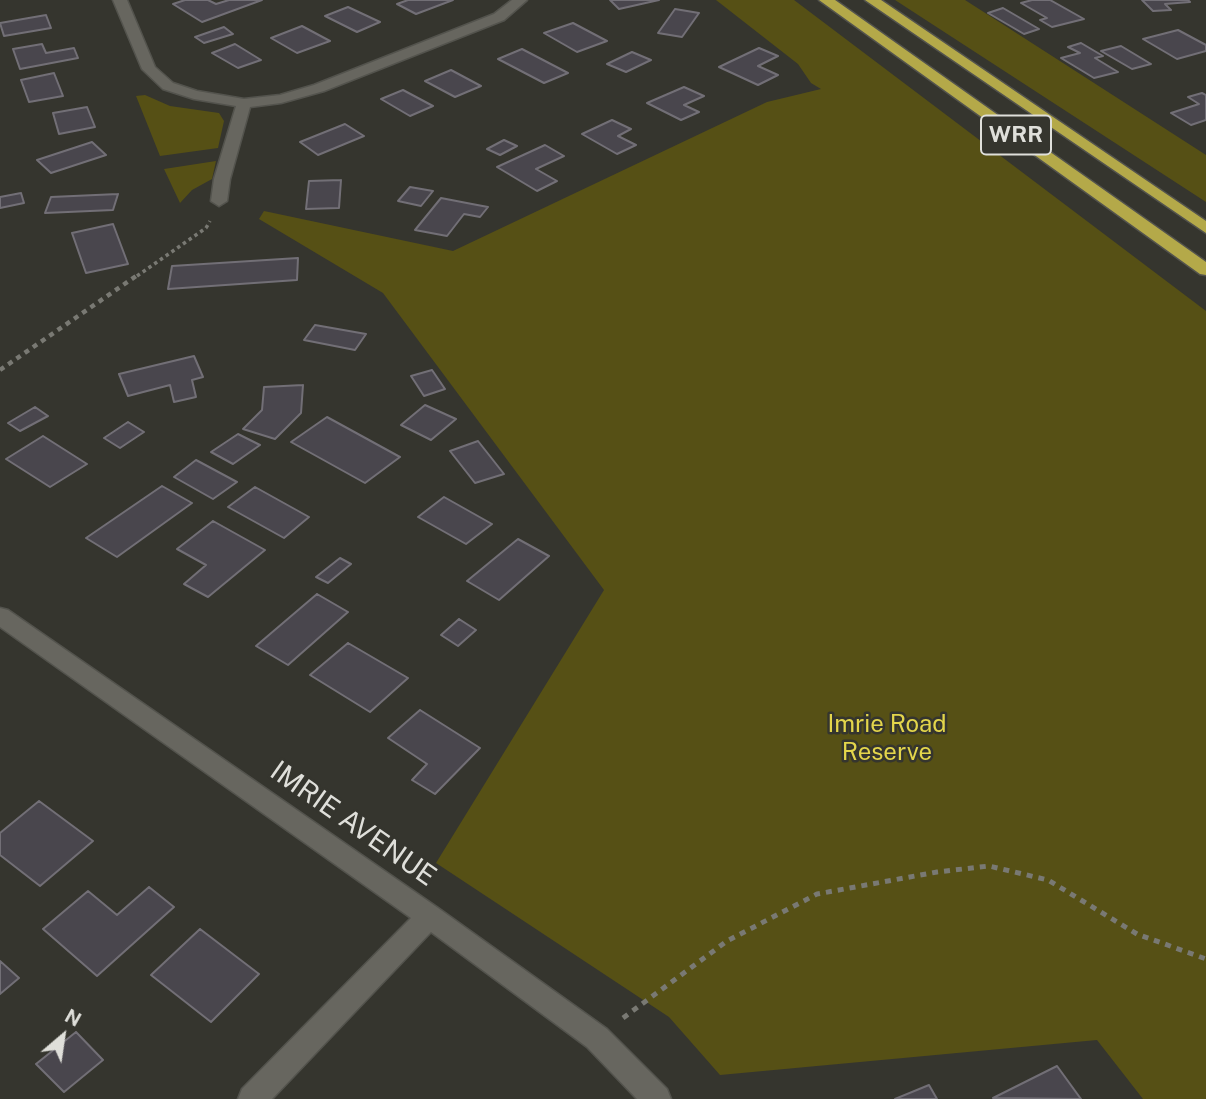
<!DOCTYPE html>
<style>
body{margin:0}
#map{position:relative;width:1206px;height:1099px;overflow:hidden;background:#35352e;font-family:"Public Sans",sans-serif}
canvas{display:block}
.north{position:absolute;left:28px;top:1001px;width:70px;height:70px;-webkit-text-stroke:5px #35352e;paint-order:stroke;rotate:29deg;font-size:19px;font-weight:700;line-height:28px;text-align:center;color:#dfdfda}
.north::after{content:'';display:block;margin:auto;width:24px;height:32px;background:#dfdfda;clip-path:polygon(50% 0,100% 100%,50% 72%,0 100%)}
</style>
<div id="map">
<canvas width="1206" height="1099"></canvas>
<div class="north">N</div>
</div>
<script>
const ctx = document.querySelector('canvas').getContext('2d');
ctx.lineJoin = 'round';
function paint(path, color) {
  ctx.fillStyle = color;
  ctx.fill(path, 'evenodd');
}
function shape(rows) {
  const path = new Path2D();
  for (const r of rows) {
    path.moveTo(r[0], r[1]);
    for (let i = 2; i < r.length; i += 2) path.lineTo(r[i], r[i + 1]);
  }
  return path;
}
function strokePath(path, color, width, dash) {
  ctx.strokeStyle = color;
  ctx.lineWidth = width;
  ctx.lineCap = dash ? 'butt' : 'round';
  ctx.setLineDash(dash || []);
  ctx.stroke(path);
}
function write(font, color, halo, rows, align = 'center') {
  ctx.font = font + ' "Public Sans",sans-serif';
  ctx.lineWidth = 5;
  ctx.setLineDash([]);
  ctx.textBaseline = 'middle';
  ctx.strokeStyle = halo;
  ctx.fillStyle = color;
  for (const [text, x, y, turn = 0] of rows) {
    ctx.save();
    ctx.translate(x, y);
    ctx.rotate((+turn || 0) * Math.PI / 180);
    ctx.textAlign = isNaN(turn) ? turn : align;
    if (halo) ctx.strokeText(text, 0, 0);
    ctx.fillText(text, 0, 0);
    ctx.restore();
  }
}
const green = shape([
 [716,0,794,0,1206,311,1206,1099,1143,1099,1097,1040,720,1075,669,1017,436,863,604,590,383,293,259,219,264,211,453,251,767,102,821,89,811,83,798,64],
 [895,0,965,0,1206,155,1206,202],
 [145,95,170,106,219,113,224,121,218,148,160,156,136,96],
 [216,161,212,179,192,190,180,203,164,169]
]);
const building = shape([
 [185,0,208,0,216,4,229,0,262,0,202,22,173,4,185,0],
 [408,0,453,0,416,14,397,4,408,0],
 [610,0,659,0,619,9,610,0],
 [1032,0,1050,0,1084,19,1052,27,1040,20,1047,18,1021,3,1032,0],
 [1142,0,1188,0,1190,2,1165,4,1171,10,1153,11,1142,0],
 [348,7,380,22,357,32,325,16,348,7],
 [1003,8,1039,29,1024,34,988,13,1003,8],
 [675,9,699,13,682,37,658,33,675,9],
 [46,15,51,28,4,36,0,23,46,15],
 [573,23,607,41,577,52,544,33,573,23],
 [302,26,330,41,297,53,271,38,302,26],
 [224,27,233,34,204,43,195,37,224,27],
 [1178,30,1206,45,1206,51,1177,59,1143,39,1178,30],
 [1081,43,1103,56,1095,58,1118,72,1094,78,1061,58,1080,53,1068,47,1081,43],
 [42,44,46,53,74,48,78,58,20,69,13,49,42,44],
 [235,44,261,60,238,68,212,53,235,44],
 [1121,46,1151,64,1132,69,1101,51,1121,46],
 [759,48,778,56,758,66,778,75,758,85,719,67,759,48],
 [522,49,568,73,544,83,498,59,522,49],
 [632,52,651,60,626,72,607,64,632,52],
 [451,70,481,86,455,97,425,81,451,70],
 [54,73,63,96,29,102,21,80,54,73],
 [684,87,704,96,684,105,699,112,681,120,647,103,684,87],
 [403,90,433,106,410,116,381,99,403,90],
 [1202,93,1206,95,1206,120,1191,125,1171,113,1199,104,1188,97,1202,93],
 [87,107,95,127,59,134,53,113,87,107],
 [612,120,631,129,618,136,636,145,617,154,582,134,612,120],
 [345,124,364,136,318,155,300,142,345,124],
 [504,140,517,146,500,155,487,149,504,140],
 [92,142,106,155,51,173,37,160,92,142],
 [545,145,564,156,536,169,557,181,537,191,497,167,545,145],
 [341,180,339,208,306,209,309,181,341,180],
 [410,187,433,191,421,206,398,201,410,187],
 [21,193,24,203,0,208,0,197,21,193],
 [118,194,113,210,45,213,51,197,118,194],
 [441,198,472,204,488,207,480,217,464,214,447,236,415,230,441,198],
 [113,224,128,264,86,273,72,233,113,224],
 [298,258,297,280,168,289,172,266,298,258],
 [315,325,366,334,355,350,304,340,315,325],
 [194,356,203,377,192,380,196,397,174,402,170,385,128,396,119,374,194,356],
 [432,370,445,389,424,396,411,376,432,370],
 [303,385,301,413,275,439,243,429,262,410,264,387,303,385],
 [425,405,456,419,431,440,401,425,425,405],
 [35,407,48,416,20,431,8,423,35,407],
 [327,417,400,457,365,483,291,442,327,417],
 [128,422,144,432,120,448,104,438,128,422],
 [238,434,260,445,233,464,211,452,238,434],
 [43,436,87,464,50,487,6,459,43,436],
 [478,441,504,474,475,483,450,451,478,441],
 [196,460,237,482,213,499,174,477,196,460],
 [162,486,192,503,117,557,86,538,162,486],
 [255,487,309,517,284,538,228,507,255,487],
 [444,497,492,524,466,544,418,517,444,497],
 [213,521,265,550,208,597,184,584,206,565,177,549,213,521],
 [518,539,549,556,499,600,467,581,518,539],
 [340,558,351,564,328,583,316,577,340,558],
 [317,594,348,612,288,665,256,646,317,594],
 [459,619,476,630,458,646,441,635,459,619],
 [348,643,408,678,370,712,310,675,348,643],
 [420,710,480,748,435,794,412,780,427,764,388,738,420,710],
 [39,801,93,841,40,886,0,855,0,833,39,801],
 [149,887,174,907,97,976,43,929,88,891,117,915,149,887],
 [200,929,259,974,211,1022,151,975,200,929],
 [0,961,19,978,0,994,0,961],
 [76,1032,103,1060,64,1092,36,1064,76,1032],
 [1057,1066,1081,1099,993,1098,1057,1066],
 [929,1085,937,1099,895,1099,929,1085]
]);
const pathFar2 = shape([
 [137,276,206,228,210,221]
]);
const pathFar1 = shape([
 [0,370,139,274]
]);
const path = shape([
 [623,1018,727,941,817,894,937,872,989,866,1048,880,1137,934,1206,959]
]);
const street = shape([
 [113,0,127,0,155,67,173,83,197,91,244,99,280,95,314,85,494,14,512,0,527,0,504,20,324,91,281,103,250,107,230,179,227,201,219,206,211,201,214,179,236,106,194,99,163,89,142,69,113,0],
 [0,608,8,610,438,908,607,1029,667,1089,671,1099,637,1099,587,1047,431,932,272,1099,238,1099,242,1089,411,918,0,627,0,608]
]);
const highway = shape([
 [819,0,835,0,1206,262,1206,275,1200,274,819,0],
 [865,0,881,0,1206,221,1206,233,865,0]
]);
const shields = [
 [1016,135,70]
];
const shieldNames = [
 ["WRR",1016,135]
];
const parkNames = [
 ["Imrie Road",887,725],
 ["Reserve",887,753]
];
const nearStreetnames = [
 ["IMRIE AVENUE",353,824,35]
];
paint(green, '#565015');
paint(building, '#49464d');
strokePath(building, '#726f76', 2);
strokePath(street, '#53534d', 3);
strokePath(highway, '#53534d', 3);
strokePath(pathFar2, '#797973', 3.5, [3.5, 3.5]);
strokePath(pathFar1, '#797973', 4.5, [5, 5]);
strokePath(path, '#797973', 5, [6, 6]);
paint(street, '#67665f');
paint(highway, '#b4a949');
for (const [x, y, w] of shields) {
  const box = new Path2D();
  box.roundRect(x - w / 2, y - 19.5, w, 39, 5);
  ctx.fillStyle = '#35352e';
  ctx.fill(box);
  strokePath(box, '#dfdfda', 2);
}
write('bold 23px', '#dfdfda', null, shieldNames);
write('24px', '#e3d54b', '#35352e', parkNames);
write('28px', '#dfdfda', '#35352e', nearStreetnames);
</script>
